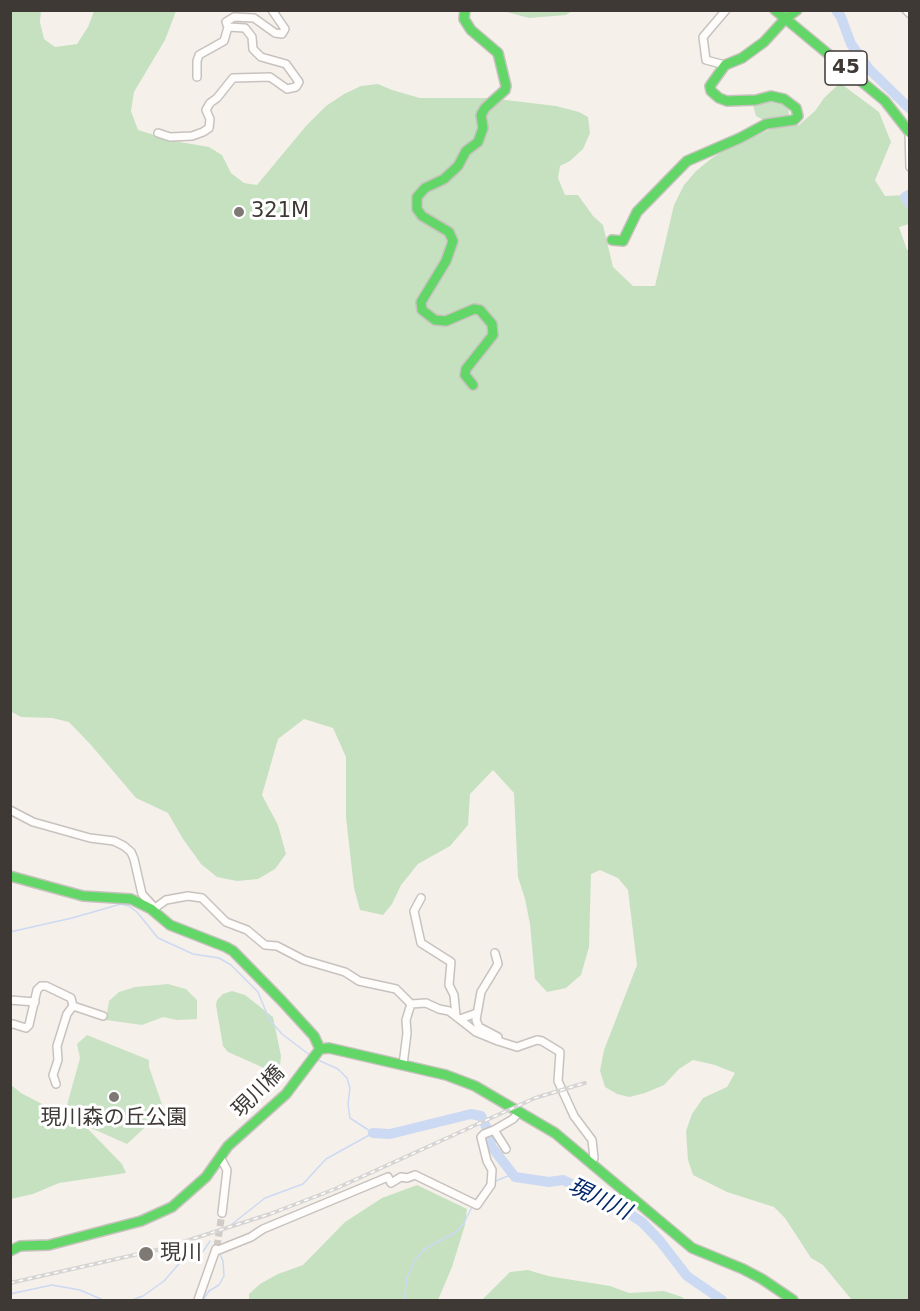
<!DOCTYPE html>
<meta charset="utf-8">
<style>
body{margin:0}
#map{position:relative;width:920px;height:1311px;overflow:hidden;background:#f6f0eb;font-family:"DejaVu Sans",sans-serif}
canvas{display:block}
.frame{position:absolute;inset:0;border:12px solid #3e3935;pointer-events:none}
</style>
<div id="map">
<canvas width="920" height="1311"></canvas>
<div class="frame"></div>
</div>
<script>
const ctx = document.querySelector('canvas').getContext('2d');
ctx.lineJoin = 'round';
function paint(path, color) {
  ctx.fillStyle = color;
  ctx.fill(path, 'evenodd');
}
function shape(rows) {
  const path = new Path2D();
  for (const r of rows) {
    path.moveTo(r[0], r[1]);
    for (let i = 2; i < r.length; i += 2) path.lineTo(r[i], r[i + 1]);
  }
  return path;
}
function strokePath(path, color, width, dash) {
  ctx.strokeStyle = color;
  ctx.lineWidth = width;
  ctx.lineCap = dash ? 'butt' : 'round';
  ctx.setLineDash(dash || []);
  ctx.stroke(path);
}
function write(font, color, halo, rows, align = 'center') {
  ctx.font = font + ' "DejaVu Sans","Noto Sans JP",sans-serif';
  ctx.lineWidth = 6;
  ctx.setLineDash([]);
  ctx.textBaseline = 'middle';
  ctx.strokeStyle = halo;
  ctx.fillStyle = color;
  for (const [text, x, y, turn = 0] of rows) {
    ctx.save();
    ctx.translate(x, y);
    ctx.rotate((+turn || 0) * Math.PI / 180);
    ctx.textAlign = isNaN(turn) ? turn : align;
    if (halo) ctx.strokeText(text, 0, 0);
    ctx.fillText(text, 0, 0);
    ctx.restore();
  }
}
const green = shape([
 [773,100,788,105,789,116,765,121,756,116,753,105],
 [168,984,186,989,197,1000,197,1019,177,1020,163,1017,142,1025,106,1020,109,1001,119,992,135,987],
 [87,1035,149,1060,149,1067,164,1110,127,1144,64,1116,80,1058,77,1044]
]);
const forest = shape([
 [10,11,41,11,40,22,44,39,55,47,77,44,88,27,94,11,176,11,165,40,134,92,131,111,138,130,174,141,209,147,222,155,231,173,244,183,257,185,306,126,326,106,344,94,361,86,378,84,392,90,420,98,489,98,556,106,579,112,588,117,590,133,583,149,570,161,560,166,558,178,565,195,578,195,593,216,603,225,613,267,633,286,655,286,674,205,684,185,696,171,712,158,730,147,776,127,799,125,815,111,824,98,840,83,879,112,891,142,875,180,885,196,910,195,909,224,899,227,907,250,910,250,909,1300,855,1300,851,1299,823,1265,811,1258,785,1218,774,1207,727,1192,693,1175,688,1160,686,1131,692,1114,703,1098,727,1087,735,1073,715,1065,693,1060,679,1069,664,1085,645,1093,629,1097,617,1094,605,1087,600,1071,604,1050,637,965,628,890,618,878,600,870,591,874,589,947,581,975,566,988,547,992,535,979,530,924,525,899,518,877,514,793,493,770,470,794,468,825,450,846,418,864,401,885,392,904,383,915,360,910,354,888,346,817,346,757,333,728,304,719,278,739,262,795,278,825,286,854,275,869,258,879,237,881,217,877,201,864,183,839,168,813,136,798,91,745,69,722,52,718,21,717,12,712,10,706],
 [503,11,572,11,566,15,529,18],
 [232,991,245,995,273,1017,281,1056,280,1066,273,1072,228,1052,223,1046,216,1005,217,1000,223,994],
 [11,1085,21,1093,86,1127,122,1164,126,1173,59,1183,33,1194,11,1199],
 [417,1185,467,1209,465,1225,452,1267,438,1300,249,1300,249,1294,260,1284,278,1274,303,1265,345,1222,382,1198],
 [528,1270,548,1276,610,1286,629,1293,664,1291,682,1297,685,1300,482,1300,510,1272]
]);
const stream = shape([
 [10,932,72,918,121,904,129,906,137,912,158,938,193,954,219,958,231,965,258,992,269,1019,282,1034,311,1056],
 [493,1182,513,1174],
 [474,1201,486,1186],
 [231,1225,265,1198,303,1184,326,1159,373,1133,350,1118,348,1104,350,1088,347,1078,338,1069,318,1060],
 [10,1294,52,1285,80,1290,103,1300],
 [132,1300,143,1296,164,1281,184,1258,202,1253,210,1241],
 [203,1300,209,1291,219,1285,224,1276,223,1261,220,1254],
 [404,1300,407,1278,415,1260,423,1250,456,1232,464,1223,473,1205]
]);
const river = shape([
 [836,10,841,17,851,44,869,69,910,109],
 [910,194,905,197,910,204],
 [373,1133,390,1134,471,1114,481,1116,490,1135,491,1146,515,1177,549,1182,563,1180,611,1202,642,1222,660,1241,687,1276,722,1300]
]);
const streetTunnel = shape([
 [217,1247,222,1213]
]);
const street = shape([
 [906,10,910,14],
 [725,65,706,60,703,37,726,10],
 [197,77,197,61,199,55,224,41,228,27,226,22,234,17,254,18,275,33,282,34,285,29,272,10],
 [909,132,910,167],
 [158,133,170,137,192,136,203,132,209,128,210,119,206,110,210,103,217,98,233,78,270,77,287,89,296,87,299,82,286,64,261,57,253,49,252,37,245,28,228,27],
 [10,810,33,822,90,838,114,841,124,846,131,852,134,859,142,894,153,906,151,909],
 [421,898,414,911,421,943,451,962,449,985,454,995,456,1016],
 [154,912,155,908,166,900,188,896,202,898,226,922,247,930,265,945,277,946,304,960,345,972,359,981,396,989,411,1004,406,1020,407,1033,403,1065],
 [495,953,498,964,481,992,476,1020,479,1027,498,1037,498,1041],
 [10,1000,35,1002],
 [411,1004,426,1003,439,1009,449,1011,476,1032,498,1041,517,1047,537,1040,542,1041,560,1052,558,1081,574,1116,592,1140,594,1158,591,1162],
 [73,1006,103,1016],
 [460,1019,477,1013],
 [13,1024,26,1028,29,1025,37,990,41,986,46,986,71,998,73,1006,67,1014,57,1046,58,1060,53,1075,56,1084],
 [506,1149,494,1130,513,1119,519,1112],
 [220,1157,227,1170,222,1213],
 [216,1251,251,1237,263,1229,388,1177,391,1183,401,1177,407,1178,415,1175,477,1205,491,1185,492,1170,487,1161,481,1137,484,1134,494,1130],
 [198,1300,216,1249]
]);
const fast = shape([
 [465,10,464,19,471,30,498,53,506,86,505,90,485,108,481,115,483,128,478,142,466,151,458,166,444,179,425,188,417,197,417,209,422,216,449,232,453,241,446,261,421,302,422,310,435,320,446,321,474,309,480,310,492,324,493,335,466,369,465,375,473,385],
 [775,10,885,101,910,133],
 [612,240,623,241,637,212,687,161,740,138,766,124,794,120,798,116,796,108,784,99,771,96,756,100,727,101,719,98,711,91,710,86,725,65,742,58,764,42,785,19,797,10],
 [10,876,83,896,131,899,151,909,170,925,226,947,233,951,282,1001,314,1036,320,1049],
 [320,1049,329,1048,446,1075,475,1086,555,1133,692,1248,743,1269,762,1279,793,1300],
 [10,1251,20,1246,49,1245,141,1221,172,1207,206,1177,228,1146,286,1094,320,1049]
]);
const rail = shape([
 [10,1283,161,1249,270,1214,335,1189,535,1098,585,1083]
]);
const markers = [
 [239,212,6,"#7e7975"],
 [114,1097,6,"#7e7975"],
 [146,1254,8,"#7e7975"]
];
const shields = [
 [846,68,42]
];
const shieldNames = [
 ["45",846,68]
];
const poiNames = [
 ["321M",251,212],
 ["現川森の丘公園",114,1119,"center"],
 ["現川",160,1254]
];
const streetNames = [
 ["現川橋",259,1092,-45]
];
const waterNames = [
 ["現川川",599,1200,26]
];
paint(green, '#c9e2c3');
paint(forest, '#c6e1c0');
strokePath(stream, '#cbdaf2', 1.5);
strokePath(river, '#cbdaf2', 10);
strokePath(streetTunnel, '#d1cbc7', 7, [7, 3.5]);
strokePath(street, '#c7c2be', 10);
strokePath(fast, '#c7c2be', 12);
strokePath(street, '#fefdfc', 7);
strokePath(fast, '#63d668', 9);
strokePath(rail, '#d7d5d3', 4);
strokePath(rail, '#fff', 1.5, [4.5]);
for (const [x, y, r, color] of markers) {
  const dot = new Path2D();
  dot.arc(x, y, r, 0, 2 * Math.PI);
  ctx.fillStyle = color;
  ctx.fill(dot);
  strokePath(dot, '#fff', 2);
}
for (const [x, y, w] of shields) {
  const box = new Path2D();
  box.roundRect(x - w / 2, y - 17, w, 34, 4.5);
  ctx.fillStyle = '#fff';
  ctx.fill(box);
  strokePath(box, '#3e3935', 1.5);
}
write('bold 20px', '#3e3935', null, shieldNames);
write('21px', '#3e3935', '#fff', poiNames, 'left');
write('21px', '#3e3935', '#fff', streetNames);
write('italic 22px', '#002669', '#fff', waterNames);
</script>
